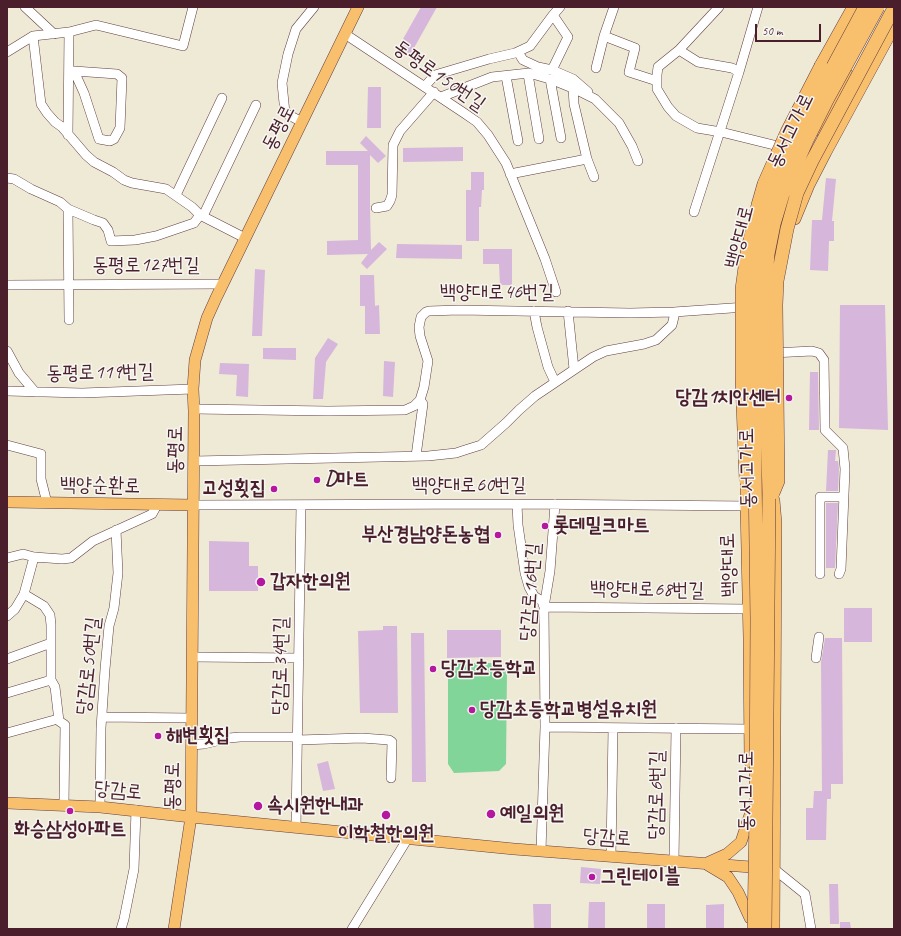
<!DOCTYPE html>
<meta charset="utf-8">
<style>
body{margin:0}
#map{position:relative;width:901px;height:936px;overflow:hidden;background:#eeead5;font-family:Caveat,sans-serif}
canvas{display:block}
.frame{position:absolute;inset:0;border:8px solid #4a1f2b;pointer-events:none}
.scale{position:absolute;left:755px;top:24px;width:66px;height:18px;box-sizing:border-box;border:2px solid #4a1f2b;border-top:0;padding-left:5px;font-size:12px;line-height:14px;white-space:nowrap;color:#4a1f2b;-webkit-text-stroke:3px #f6f6f2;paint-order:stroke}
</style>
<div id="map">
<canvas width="901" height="936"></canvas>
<div class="frame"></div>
<div class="scale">50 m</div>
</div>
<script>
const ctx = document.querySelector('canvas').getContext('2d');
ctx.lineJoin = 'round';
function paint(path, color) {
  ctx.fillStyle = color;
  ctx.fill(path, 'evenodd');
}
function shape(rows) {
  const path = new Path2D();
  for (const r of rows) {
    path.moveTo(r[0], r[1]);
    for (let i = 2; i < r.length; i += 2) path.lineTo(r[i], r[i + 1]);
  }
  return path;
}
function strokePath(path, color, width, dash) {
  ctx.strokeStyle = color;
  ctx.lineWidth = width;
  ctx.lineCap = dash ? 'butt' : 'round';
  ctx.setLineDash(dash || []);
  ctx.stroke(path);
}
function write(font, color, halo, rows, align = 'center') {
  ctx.font = font + ' Caveat,"Poor Story",sans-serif';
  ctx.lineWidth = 3;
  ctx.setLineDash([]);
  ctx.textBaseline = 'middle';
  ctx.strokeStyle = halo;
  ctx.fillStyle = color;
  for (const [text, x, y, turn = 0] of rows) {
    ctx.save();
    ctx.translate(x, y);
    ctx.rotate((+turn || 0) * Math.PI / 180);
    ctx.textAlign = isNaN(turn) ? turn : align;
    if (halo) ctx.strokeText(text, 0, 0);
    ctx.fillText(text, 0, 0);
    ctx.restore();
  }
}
const green = shape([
 [453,663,497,663,507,670,506,764,499,771,454,773,448,764,448,671]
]);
const building = shape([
 [421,7,437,7,410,55,398,48],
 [368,87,381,87,381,128,367,128],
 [366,136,386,156,378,163,370,155,370,209,371,250,379,242,387,249,367,269,361,263,368,254,327,255,327,241,358,240,358,165,326,165,326,151,368,151,360,143],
 [463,147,463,161,403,162,403,148],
 [471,172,484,172,484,190,482,190,481,207,479,207,479,241,466,241,466,190,471,190],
 [826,178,836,179,832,221,834,221,834,241,829,241,828,271,810,270,812,220,822,220],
 [397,244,462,245,462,259,396,258],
 [483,249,512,249,512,285,500,285,499,264,483,264],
 [255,269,265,270,262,336,252,336],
 [360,275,374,275,375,306,379,305,380,334,365,334,365,306,360,306],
 [840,305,885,305,888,430,839,428],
 [328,338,338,344,326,362,323,399,313,399,315,358],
 [263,348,296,348,296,360,263,359],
 [384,361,395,362,393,397,383,396],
 [220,363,249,364,248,397,236,396,237,375,219,374],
 [810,372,818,372,819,430,809,430],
 [828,450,836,450,835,461,838,461,839,469,838,491,826,491],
 [826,503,838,503,835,568,826,568],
 [209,541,249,542,249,566,258,566,258,591,209,591],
 [844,608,872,608,872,642,844,642],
 [383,626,397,626,398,713,360,713,358,631,383,630],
 [447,630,501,630,501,657,447,658],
 [411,633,424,633,426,782,412,782],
 [825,638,842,638,843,784,831,784,831,799,827,799,826,840,806,840,806,808,813,808,814,791,822,791,821,662],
 [328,761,335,789,323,791,317,764],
 [581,867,601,869,600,884,580,883],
 [829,884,838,884,839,924,830,924],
 [589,902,605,902,605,929,588,929],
 [533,904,551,904,551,929,534,929],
 [647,904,665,904,665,929,647,929],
 [724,904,724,929,706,929,706,905],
 [840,922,850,922,851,929,840,929]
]);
const minor = shape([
 [25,7,54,34],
 [560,7,553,15,568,37,552,70,573,79,588,92],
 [719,7,679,50,658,67,657,75,657,89,668,107,676,116,697,128,721,132,786,148],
 [345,34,464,113,477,122,488,135,506,163,545,259,556,292],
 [33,36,41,104,47,113,55,122,62,127,86,155,94,162,113,172,124,180,132,183,166,189,192,207,200,215,245,238],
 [604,36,614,7],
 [679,50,698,62,732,68,739,72,694,212],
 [7,52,33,36,69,32,96,25,183,46,193,7],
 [518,52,523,60,538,67,552,70],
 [596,68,604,36,635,48,629,72,657,81],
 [69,71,74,71,117,74,122,78,120,128,114,139,110,141,99,139,84,93,74,71],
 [739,72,758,7],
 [528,74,539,139],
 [506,76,518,141],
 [550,79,561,138],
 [425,86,435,75,489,59,515,53,530,46,553,15],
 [573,88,574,104,587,159,594,177],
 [441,97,492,77,529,73,553,80,575,89,595,99,619,123,632,146,638,161],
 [302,122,285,113,282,83,288,54,296,29,314,7],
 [68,135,69,32],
 [510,174,587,159],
 [7,178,14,179,31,189,60,202,68,209,94,220,103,223,108,230,111,241,135,240,156,236,194,223,200,215],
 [176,195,222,98],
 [376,208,387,206,390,201,392,195,393,145,400,131,434,92],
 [68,209,69,320],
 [203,216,256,105],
 [7,285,223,284],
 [534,311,537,327,548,367,555,382],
 [568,311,574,369],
 [7,351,19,373,35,392],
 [773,353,812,351,819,353,824,360,825,430,843,448,845,469,841,569,839,574],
 [7,391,82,393,193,389],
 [194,409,328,411,405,410,414,406,420,400,424,387,428,361,420,336,419,327,421,317,426,312,429,311,459,310,630,313,674,312,746,307],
 [7,445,41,454,41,479,47,503],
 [416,456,423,404,420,400],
 [194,461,428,456,456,453,465,450,481,445,506,423,519,410,535,396,593,357,606,351,644,344,656,340,672,325,674,317,674,312],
 [517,504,518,525,525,573,529,587,534,596,542,601,544,607,748,609],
 [193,505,517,504,751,506],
 [7,558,23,554,34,557,62,559,71,558,93,541,152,514,157,505],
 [820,574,820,497,844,497],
 [7,616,15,609,24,594,34,557],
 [192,657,299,658],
 [816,658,819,637],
 [7,659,51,643],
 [51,680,55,687,59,721,65,725,64,805],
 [7,693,51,680,51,625,50,615,44,606,24,594],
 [102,717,191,718],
 [545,727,750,729],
 [7,733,58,719],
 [298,740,362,738,389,740,392,742,391,778],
 [191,745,204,744,229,738,240,737,298,737],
 [100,807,101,728,105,669,109,626,114,608,118,573,116,530],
 [296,827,301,505],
 [541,851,545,727,544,607,550,571,555,504],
 [611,856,613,728],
 [674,861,676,728],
 [774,869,805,894,811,929],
 [121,929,124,919,134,869,136,810],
 [352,929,408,838]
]);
const major = shape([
 [819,130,848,75],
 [795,219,809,185,826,152,894,27],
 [746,472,746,506,749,638,750,762],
 [7,502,193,505],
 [7,803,100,807,191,817,514,849,764,868],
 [707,863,727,854,741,842,750,815],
 [708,865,728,877,738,892,750,918],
 [174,929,191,817,194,411,193,389,195,360,207,318,216,298,358,7],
 [774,929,776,523,774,500]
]);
const highway = shape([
 [821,66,854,7]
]);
const highwayBridge = shape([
 [746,480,742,379,742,289,747,253,758,205,764,184,787,132,821,66],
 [773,493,778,481,776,305,777,281,787,229,797,193,812,161,894,8],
 [754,929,756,816,757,620,753,324,753,292,756,253,773,190,795,137,865,7],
 [765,929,769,493,764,320,765,289,768,254,774,224,783,194,807,140,826,102,878,7]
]);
const markers = [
 [789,398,4,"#b5179e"],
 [317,480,4,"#b5179e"],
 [274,489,4,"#b5179e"],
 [545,526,4,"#b5179e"],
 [498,535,4,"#b5179e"],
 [261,582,5,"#b5179e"],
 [433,669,4,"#b5179e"],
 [472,710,4,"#b5179e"],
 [158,736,4,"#b5179e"],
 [258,806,5,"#b5179e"],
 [70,811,4,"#b5179e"],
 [491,814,5,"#b5179e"],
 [386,815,5,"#b5179e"],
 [592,877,4,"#b5179e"]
];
const streetNames = [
 ["동평로150번길",439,76,35],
 ["동평로",279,128,-63],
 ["동서고가로",791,131,-64],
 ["백양대로",740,237,-76],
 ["동평로127번길",146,266],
 ["백양대로46번길",497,293],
 ["동평로119번길",100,373,-1],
 ["동평로",176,450,-89],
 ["동서고가로",748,468,-91],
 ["백양순환로",100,486,1],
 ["백양대로60번길",469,486],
 ["백양대로",729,565,-92],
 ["백양대로68번길",647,590,1],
 ["당감로16번길",531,592,-86],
 ["당감로50번길",89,666,-84],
 ["당감로34번길",281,666,-89],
 ["동평로",173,786,-89],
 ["당감로",118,791,5],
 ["동서고가로",747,791,-90],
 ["당감로6번길",657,795,-89],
 ["당감로",607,838,4]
];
const poiNames = [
 ["당감1치안센터",781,398,"right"],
 ["D마트",325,480],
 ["고성횟집",266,489,"right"],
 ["롯데밀크마트",553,526],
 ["부산경남양돈농협",490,535,"right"],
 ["갑자한의원",270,582],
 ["당감초등학교",441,669],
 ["당감초등학교병설유치원",480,710],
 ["해변횟집",166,736],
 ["속시원한내과",267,806],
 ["예일의원",500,814],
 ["화승삼성아파트",70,830,"center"],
 ["이학철한의원",386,834,"center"],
 ["그린테이블",600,877]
];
paint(green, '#81d598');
paint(building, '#d6b6db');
strokePath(minor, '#633d44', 10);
strokePath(major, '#633d44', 12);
strokePath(highway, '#633d44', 14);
strokePath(minor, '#fff', 9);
strokePath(major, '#f8bf6c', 11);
strokePath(highway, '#f8bf6c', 13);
strokePath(highwayBridge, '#633d44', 14, []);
strokePath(highwayBridge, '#f8bf6c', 13);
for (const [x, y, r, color] of markers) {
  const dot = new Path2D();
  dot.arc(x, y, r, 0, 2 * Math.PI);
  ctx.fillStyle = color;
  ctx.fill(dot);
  strokePath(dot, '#f6f6f2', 1.5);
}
write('20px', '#4a1f2b', '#f6f6f2', streetNames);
write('bold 20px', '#4a1f2b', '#f6f6f2', poiNames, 'left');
</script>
